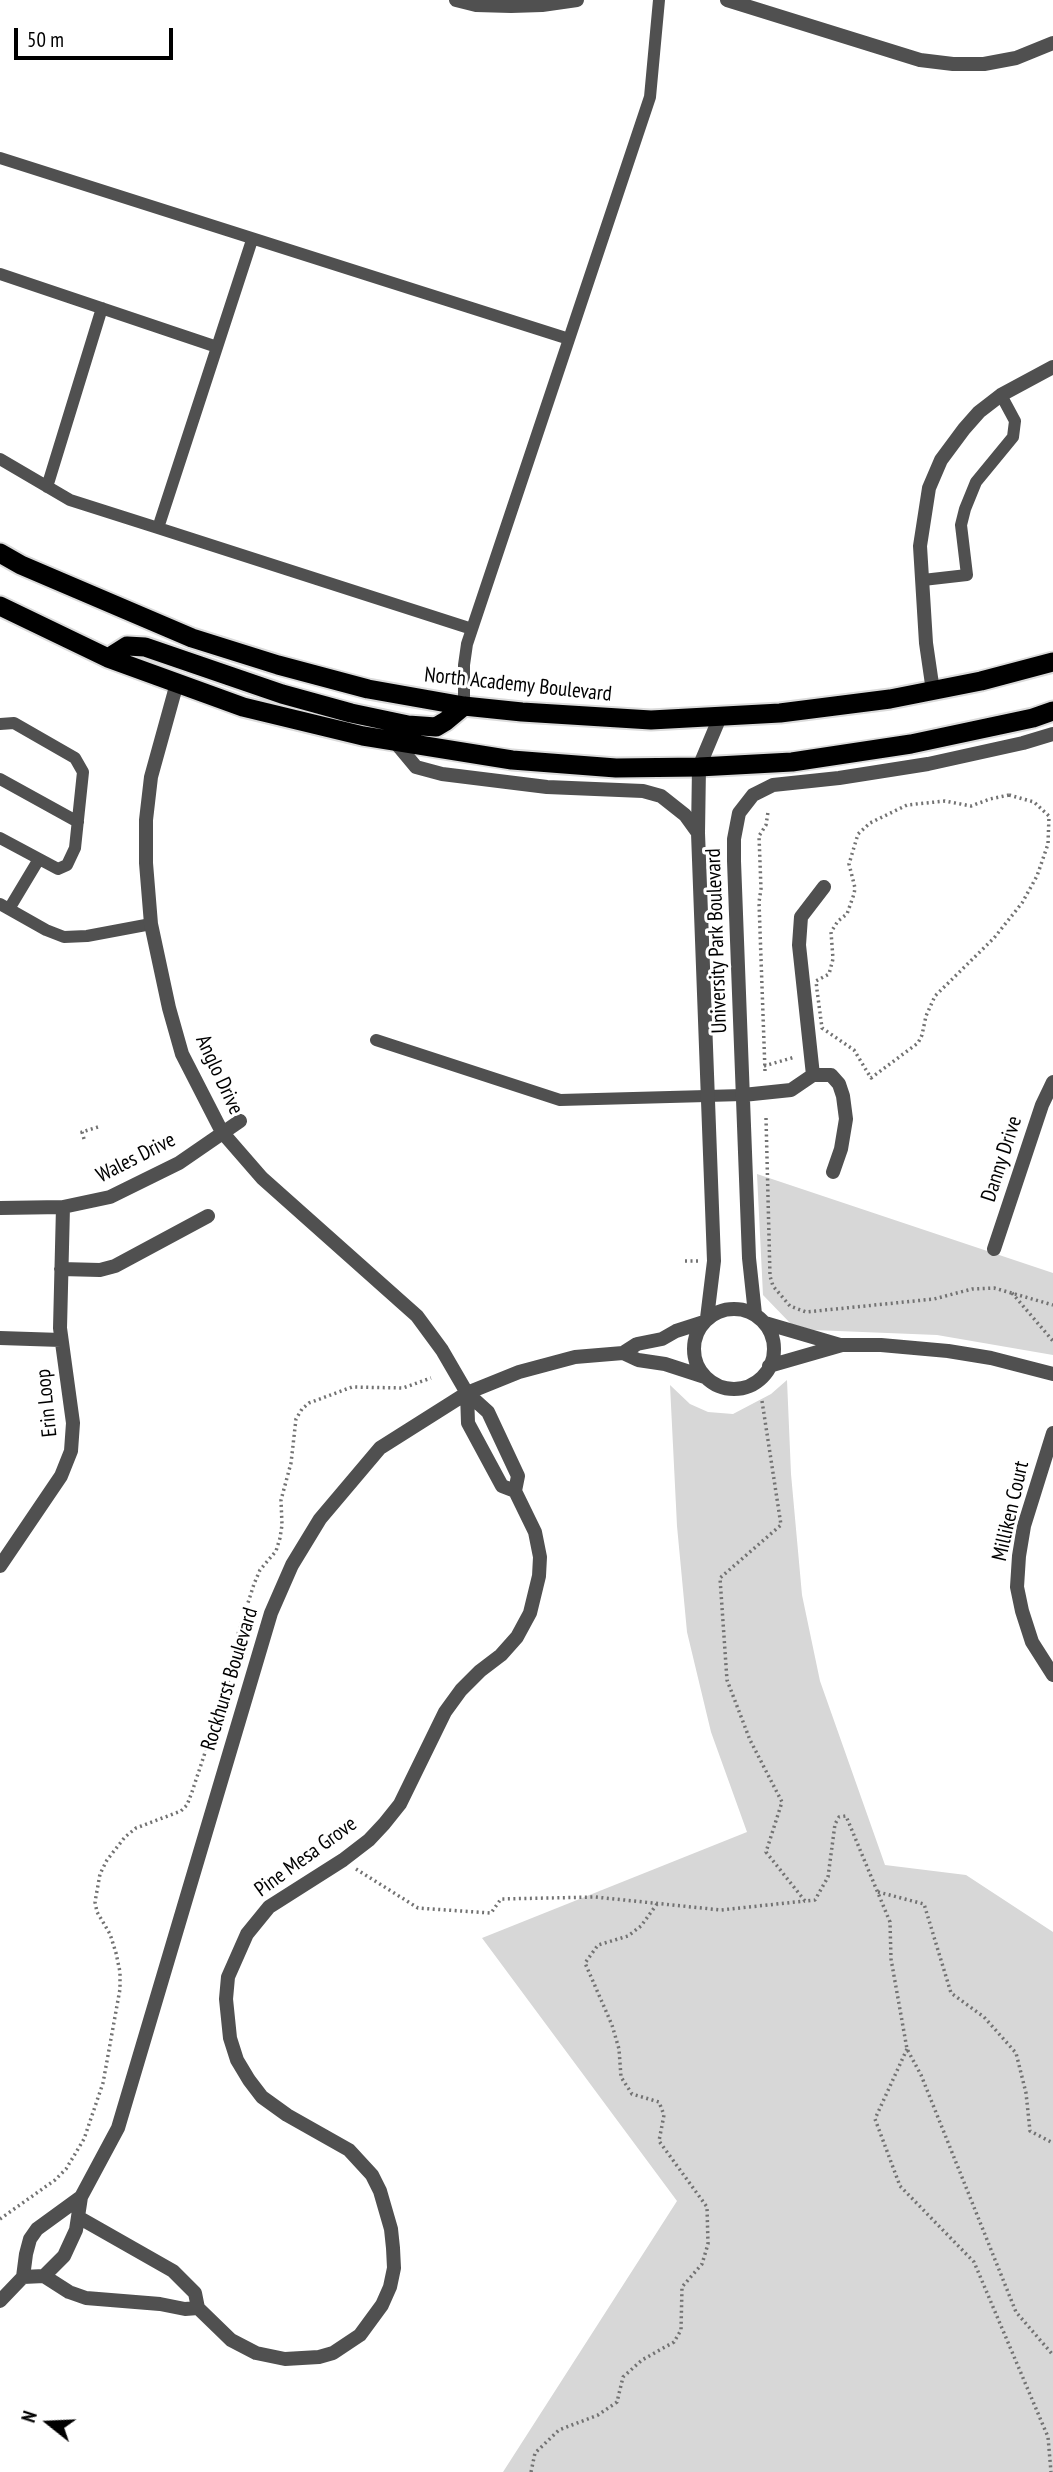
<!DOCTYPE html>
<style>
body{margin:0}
#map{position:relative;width:1053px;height:2472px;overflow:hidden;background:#fff;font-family:"PT Sans Narrow",sans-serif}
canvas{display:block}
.north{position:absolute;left:14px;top:2388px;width:70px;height:70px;-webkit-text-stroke:5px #fff;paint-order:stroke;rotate:288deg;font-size:19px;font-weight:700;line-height:28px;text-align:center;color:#000}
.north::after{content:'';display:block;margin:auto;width:24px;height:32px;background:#000;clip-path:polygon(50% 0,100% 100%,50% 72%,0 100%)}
.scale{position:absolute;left:14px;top:28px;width:159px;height:32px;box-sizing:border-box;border:4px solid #000;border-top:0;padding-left:9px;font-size:21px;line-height:24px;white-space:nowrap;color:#000;-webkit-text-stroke:5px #fff;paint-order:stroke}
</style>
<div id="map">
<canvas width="1053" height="2472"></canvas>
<div class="north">N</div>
<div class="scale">50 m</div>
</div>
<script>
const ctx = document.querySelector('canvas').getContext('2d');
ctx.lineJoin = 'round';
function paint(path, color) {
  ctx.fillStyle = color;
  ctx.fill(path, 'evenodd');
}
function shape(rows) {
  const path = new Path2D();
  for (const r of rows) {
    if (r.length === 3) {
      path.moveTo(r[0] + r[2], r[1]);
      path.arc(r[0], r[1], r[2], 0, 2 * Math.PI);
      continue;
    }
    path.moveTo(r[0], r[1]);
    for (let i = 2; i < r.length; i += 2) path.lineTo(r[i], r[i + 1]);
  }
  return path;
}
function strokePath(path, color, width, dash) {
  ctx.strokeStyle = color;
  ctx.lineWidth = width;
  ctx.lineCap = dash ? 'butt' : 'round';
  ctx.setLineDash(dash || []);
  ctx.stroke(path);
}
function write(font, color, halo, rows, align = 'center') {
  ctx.font = font + ' "PT Sans Narrow",sans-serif';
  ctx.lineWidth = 6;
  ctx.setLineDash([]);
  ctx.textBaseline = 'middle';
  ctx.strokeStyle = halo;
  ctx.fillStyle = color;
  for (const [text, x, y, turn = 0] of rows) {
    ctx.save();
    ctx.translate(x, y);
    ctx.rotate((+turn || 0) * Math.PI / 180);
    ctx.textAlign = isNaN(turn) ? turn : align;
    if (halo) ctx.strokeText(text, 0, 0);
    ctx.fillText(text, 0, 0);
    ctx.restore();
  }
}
const green = shape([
 [757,1174,1053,1273,1053,1355,937,1335,813,1330,791,1324,763,1295],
 [787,1380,791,1474,802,1595,820,1681,885,1865,966,1875,1053,1932,1053,2472,503,2472,677,2201,482,1938,747,1832,711,1732,687,1632,677,1526,670,1385,690,1404,708,1412,733,1414,771,1394]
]);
const path = shape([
 [1009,795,1034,802,1049,816,1048,844,1037,876,1022,903,994,938,935,996,926,1016,922,1035,918,1043,871,1078,854,1050,822,1028,817,990,816,981,829,974,833,959,831,932,838,921,847,914,854,894,855,888,849,864,858,834,870,823,907,805,945,801,971,806,990,799,1009,795],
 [764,1066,795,1057],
 [765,1071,759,902,761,889,759,836,766,825,768,812],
 [766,1118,770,1276,773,1286,790,1306,806,1312,934,1299,972,1289,994,1288,1053,1305],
 [84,1139,82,1132,98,1127],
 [685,1261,698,1261],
 [1012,1293,1053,1341],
 [762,1401,781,1525,720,1578,727,1680,750,1740,782,1802,766,1852,805,1901,815,1900,828,1877,835,1824,839,1817,846,1816,890,1922,891,1959,907,2049,921,2075,1016,2312,1053,2355],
 [356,1869,418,1908,491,1913,501,1899,595,1897,721,1910,805,1901],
 [878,1892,924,1904,951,1993,984,2017,1016,2053,1026,2093,1030,2131,1053,2143],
 [907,2049,875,2119,900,2186,974,2262,1048,2437,1051,2472],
 [0,2219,55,2180,66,2169,84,2139,103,2083,120,1989,120,1972,116,1953,110,1934,97,1912,95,1902,100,1874,107,1860,125,1837,136,1828,181,1811,187,1805,192,1792,228,1683,238,1634,254,1584,260,1570,276,1551,280,1538,282,1525,281,1500,291,1463,296,1419,302,1409,309,1403,352,1387,403,1388,431,1378],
 [531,2472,535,2453,559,2430,598,2415,617,2402,623,2377,642,2360,674,2342,681,2330,682,2287,702,2264,708,2244,707,2207,659,2141,664,2115,659,2102,632,2094,621,2077,619,2049,612,2025,585,1963,598,1945,628,1936,641,1926,657,1904]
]);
const service = shape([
 [0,158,569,339],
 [252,240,158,528,472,629],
 [0,274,217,347],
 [0,459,70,500,158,528],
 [47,487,102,308],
 [923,580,967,575,961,525,965,509,976,482,1013,437,1015,421,1001,395],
 [464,706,464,665,467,644,650,97,659,0],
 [0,724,14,723,75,758,83,772,75,848,67,865,58,869,0,838],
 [0,779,78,822],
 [0,904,46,930,64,937,87,936,151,924],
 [9,909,39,859],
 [376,1040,560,1100,743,1095]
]);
const minor = shape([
 [456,0,476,5,511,6,542,5,577,0],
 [727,0,920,60,953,64,984,64,1016,58,1053,43],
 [177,683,151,777,146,820,146,863,151,924,169,1008,182,1054,222,1132,262,1178,417,1316,442,1350,467,1393,488,1412,518,1476,515,1491],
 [933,691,926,643,920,546,929,488,941,460,964,429,979,412,1001,395,1053,367],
 [396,743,416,767,442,774,547,787,643,791,661,796,685,815,698,833,714,1261,707,1318],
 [698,833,699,767,720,717],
 [813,1075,831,1075,839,1084,843,1096,846,1119,841,1149,833,1172],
 [743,1095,791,1090,813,1075,799,945,801,917,824,887],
 [0,1208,63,1207,110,1197,179,1163,240,1121],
 [994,1249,1042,1105,1053,1082],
 [61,1269,100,1270,115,1266,208,1216],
 [734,1349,40],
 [755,1314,749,1258,734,861,734,839,739,813,753,795,773,785,839,778,928,764,1023,743,1053,734],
 [765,1323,840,1345],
 [0,1338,61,1340],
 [623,1353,638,1360,665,1364,705,1377],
 [769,1366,842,1345,881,1345,948,1351,991,1358,1053,1374],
 [1053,1433,1024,1526,1019,1556,1017,1587,1022,1611,1032,1642,1053,1675],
 [0,1566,61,1476,71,1451,73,1423,60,1328,63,1207],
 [78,2217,173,2271,195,2293,198,2308,231,2340,256,2353,285,2359,319,2357,333,2353,360,2335,382,2305,390,2287,394,2268,393,2248,391,2229,380,2191,372,2175,349,2150,287,2115,262,2097,249,2080,237,2060,230,2038,226,1999,228,1977,247,1934,269,1907,343,1860,369,1840,384,1824,400,1804,445,1712,461,1690,480,1671,501,1655,517,1637,530,1613,539,1576,540,1557,535,1532,515,1491,502,1486,468,1423,467,1393],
 [44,2276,69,2292,86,2298,160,2304,185,2309,198,2308],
 [23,2277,44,2276,64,2256,76,2230,81,2197,118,2128,271,1613,292,1565,320,1519,380,1448,467,1393,519,1372,575,1357,623,1353,637,1344,662,1339,676,1331,704,1322],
 [0,2301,23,2277,26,2254,30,2239,37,2229,81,2197]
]);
const trunk = shape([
 [0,553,21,565,192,638,278,665,368,689,464,706,522,712,651,720,780,713,890,699,981,681,1053,662],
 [0,606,108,658,243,707,363,736,512,760,616,768,699,767,792,762,911,744,1033,718,1053,711],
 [108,658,127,646,145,647,282,694,351,713,408,725,436,727,446,721,464,706]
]);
const streetNames = [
 ["North Academy Boulevard",518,685,6],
 ["University Park Boulevard",717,941,-92],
 ["Anglo Drive",219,1075,65],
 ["Wales Drive",136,1158,-27],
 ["Danny Drive",1002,1159,-72],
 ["Erin Loop",47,1403,-96],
 ["Milliken Court",1011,1511,-77],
 ["Rockhurst Boulevard",230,1679,-73],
 ["Pine Mesa Grove",306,1857,-36]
];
paint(green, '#d7d7d7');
strokePath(trunk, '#dbdbdb', 23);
strokePath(path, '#727272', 3.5, [2, 3.5]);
strokePath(service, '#505050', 12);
strokePath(minor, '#505050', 14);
strokePath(trunk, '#000', 19);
write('21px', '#000', '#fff', streetNames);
</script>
